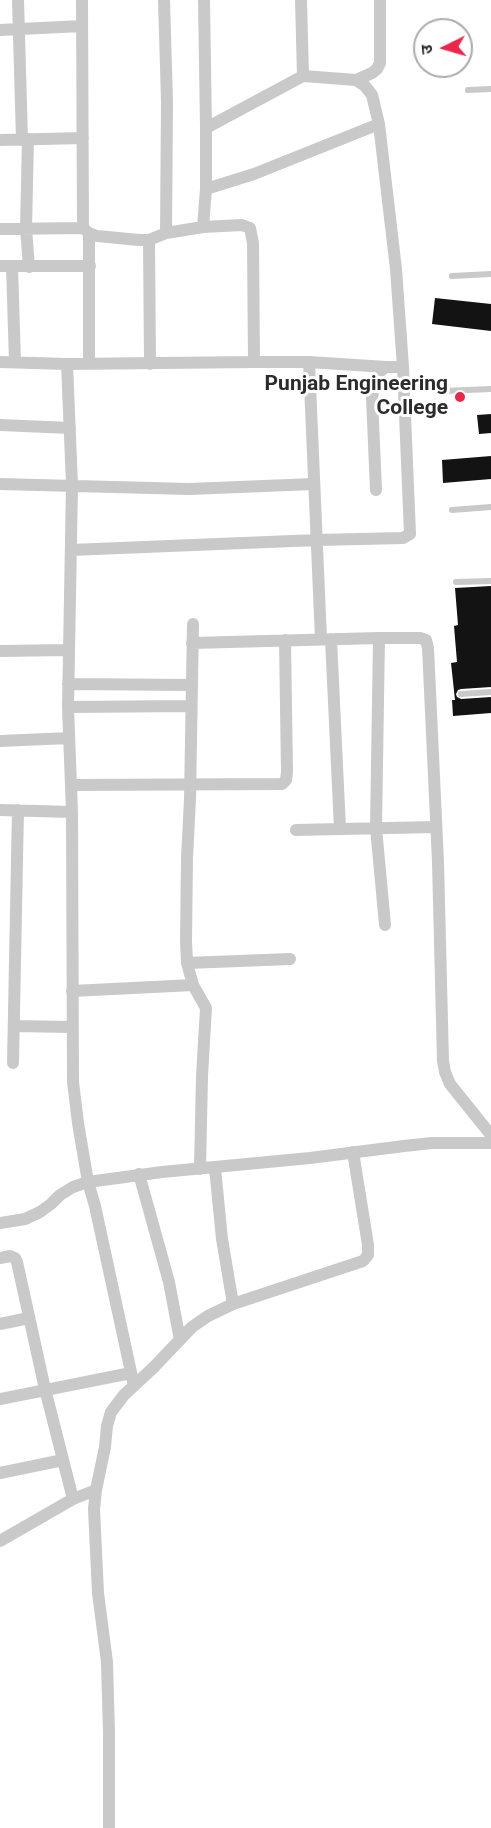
<!DOCTYPE html>
<meta charset="utf-8">
<style>
body{margin:0}
#map{position:relative;width:491px;height:1828px;overflow:hidden;background:#fff;font-family:Roboto,"Noto Sans Devanagari",sans-serif}
canvas{display:block}
.north{position:absolute;left:413px;top:18px;width:60px;height:60px;box-sizing:border-box;background:#fff;border:2px solid #ababab;border-radius:50%;rotate:265deg;font-size:16px;font-weight:700;line-height:24px;text-align:center;color:#2c2c2c}
.north::after{content:'';display:block;margin:auto;width:21px;height:27px;background:#ea2649;clip-path:polygon(50% 0,100% 100%,50% 72%,0 100%)}
</style>
<div id="map">
<canvas width="491" height="1828"></canvas>
<div class="north">उ</div>
</div>
<script>
const ctx = document.querySelector('canvas').getContext('2d');
ctx.lineJoin = 'round';
function paint(path, color) {
  ctx.fillStyle = color;
  ctx.fill(path, 'evenodd');
}
function shape(rows) {
  const path = new Path2D();
  for (const r of rows) {
    path.moveTo(r[0], r[1]);
    for (let i = 2; i < r.length; i += 2) path.lineTo(r[i], r[i + 1]);
  }
  return path;
}
function strokePath(path, color, width, dash) {
  ctx.strokeStyle = color;
  ctx.lineWidth = width;
  ctx.lineCap = dash ? 'butt' : 'round';
  ctx.setLineDash(dash || []);
  ctx.stroke(path);
}
function write(font, color, halo, rows, align = 'center') {
  ctx.font = font + ' Roboto,sans-serif';
  ctx.lineWidth = 6;
  ctx.setLineDash([]);
  ctx.textBaseline = 'middle';
  ctx.strokeStyle = halo;
  ctx.fillStyle = color;
  for (const [text, x, y, turn = 0] of rows) {
    ctx.save();
    ctx.translate(x, y);
    ctx.rotate((+turn || 0) * Math.PI / 180);
    ctx.textAlign = isNaN(turn) ? turn : align;
    if (halo) ctx.strokeText(text, 0, 0);
    ctx.fillText(text, 0, 0);
    ctx.restore();
  }
}
const building = shape([
 [435,298,491,304,491,331,432,324],
 [491,414,491,433,479,434,477,415],
 [491,456,491,479,443,483,442,460],
 [491,586,491,687,461,689,458,690,456,694,457,697,461,699,491,697,491,713,453,716,452,700,455,700,451,663,457,662,454,626,458,625,455,588]
]);
const lane = shape([
 [468,90,491,89],
 [452,276,491,274],
 [443,391,491,389],
 [452,510,491,507],
 [456,582,491,581],
 [461,694,491,692]
]);
const street = shape([
 [18,0,22,140],
 [164,0,167,101,166,233],
 [204,0,206,128],
 [0,30,82,26],
 [356,80,372,73,377,69,380,63,380,0],
 [28,139,26,229,29,267],
 [0,140,83,138],
 [206,189,254,174,379,124],
 [203,227,206,189,206,128,303,76,301,0],
 [83,228,89,233,97,236,139,240,149,240,166,233,203,227,242,225,250,228,253,243,254,362,67,364,72,485,68,707,72,812,73,1082,78,1123,88,1182,95,1206,134,1386],
 [0,229,83,228,82,0],
 [149,240,150,364],
 [0,266,90,266],
 [12,266,15,362],
 [0,362,67,364],
 [254,362,309,362,386,367],
 [309,362,321,639],
 [89,363,89,233],
 [0,425,70,428],
 [0,484,189,489,314,484],
 [376,490,372,398,375,379,379,372,386,367,403,367],
 [71,550,317,540,403,538,410,534,403,367,396,269,379,124,372,95,365,86,356,80,303,76],
 [193,624,190,799,187,858,186,941,187,963,193,985,206,1008,202,1076,200,1169],
 [379,638,376,828,385,925],
 [331,639,340,829,436,827],
 [192,643,379,638,420,638,426,640,428,648,438,862,443,1061,445,1072,450,1084,491,1135],
 [0,651,68,650],
 [68,684,191,685],
 [68,707,190,706],
 [0,741,69,738],
 [72,785,282,784,286,780,287,772,285,640],
 [0,810,72,812],
 [296,830,340,829],
 [187,963,290,959],
 [72,991,193,985],
 [14,1026,72,1027],
 [13,1063,18,810],
 [215,1168,222,1239,233,1304],
 [139,1174,169,1282,180,1340],
 [0,1223,25,1219,40,1212,51,1204,60,1195,73,1187,88,1182,162,1172,310,1158,404,1146,432,1143,491,1143],
 [0,1258,10,1256,15,1258,17,1262,45,1389,73,1499],
 [0,1324,29,1318],
 [0,1399,131,1373],
 [0,1473,63,1460],
 [0,1541,73,1499,96,1490],
 [109,1828,109,1733,107,1662,98,1593,94,1509,96,1490,105,1447,107,1426,111,1412,124,1395,154,1367,192,1327,208,1316,233,1304,363,1261,368,1255,368,1245,353,1152]
]);
const markers = [
 [460,397,6,"#ea2649"]
];
const poiNames = [
 ["Punjab Engineering",448,385],
 ["College",448,409]
];
paint(building, '#131313');
strokePath(lane, '#c9c9c9', 6);
strokePath(street, '#c9c9c9', 12);
for (const [x, y, r, color] of markers) {
  const dot = new Path2D();
  dot.arc(x, y, r, 0, 2 * Math.PI);
  ctx.fillStyle = color;
  ctx.fill(dot);
  strokePath(dot, '#fff', 2);
}
write('bold 21px', '#2c2c2c', '#fff', poiNames, 'right');
</script>
